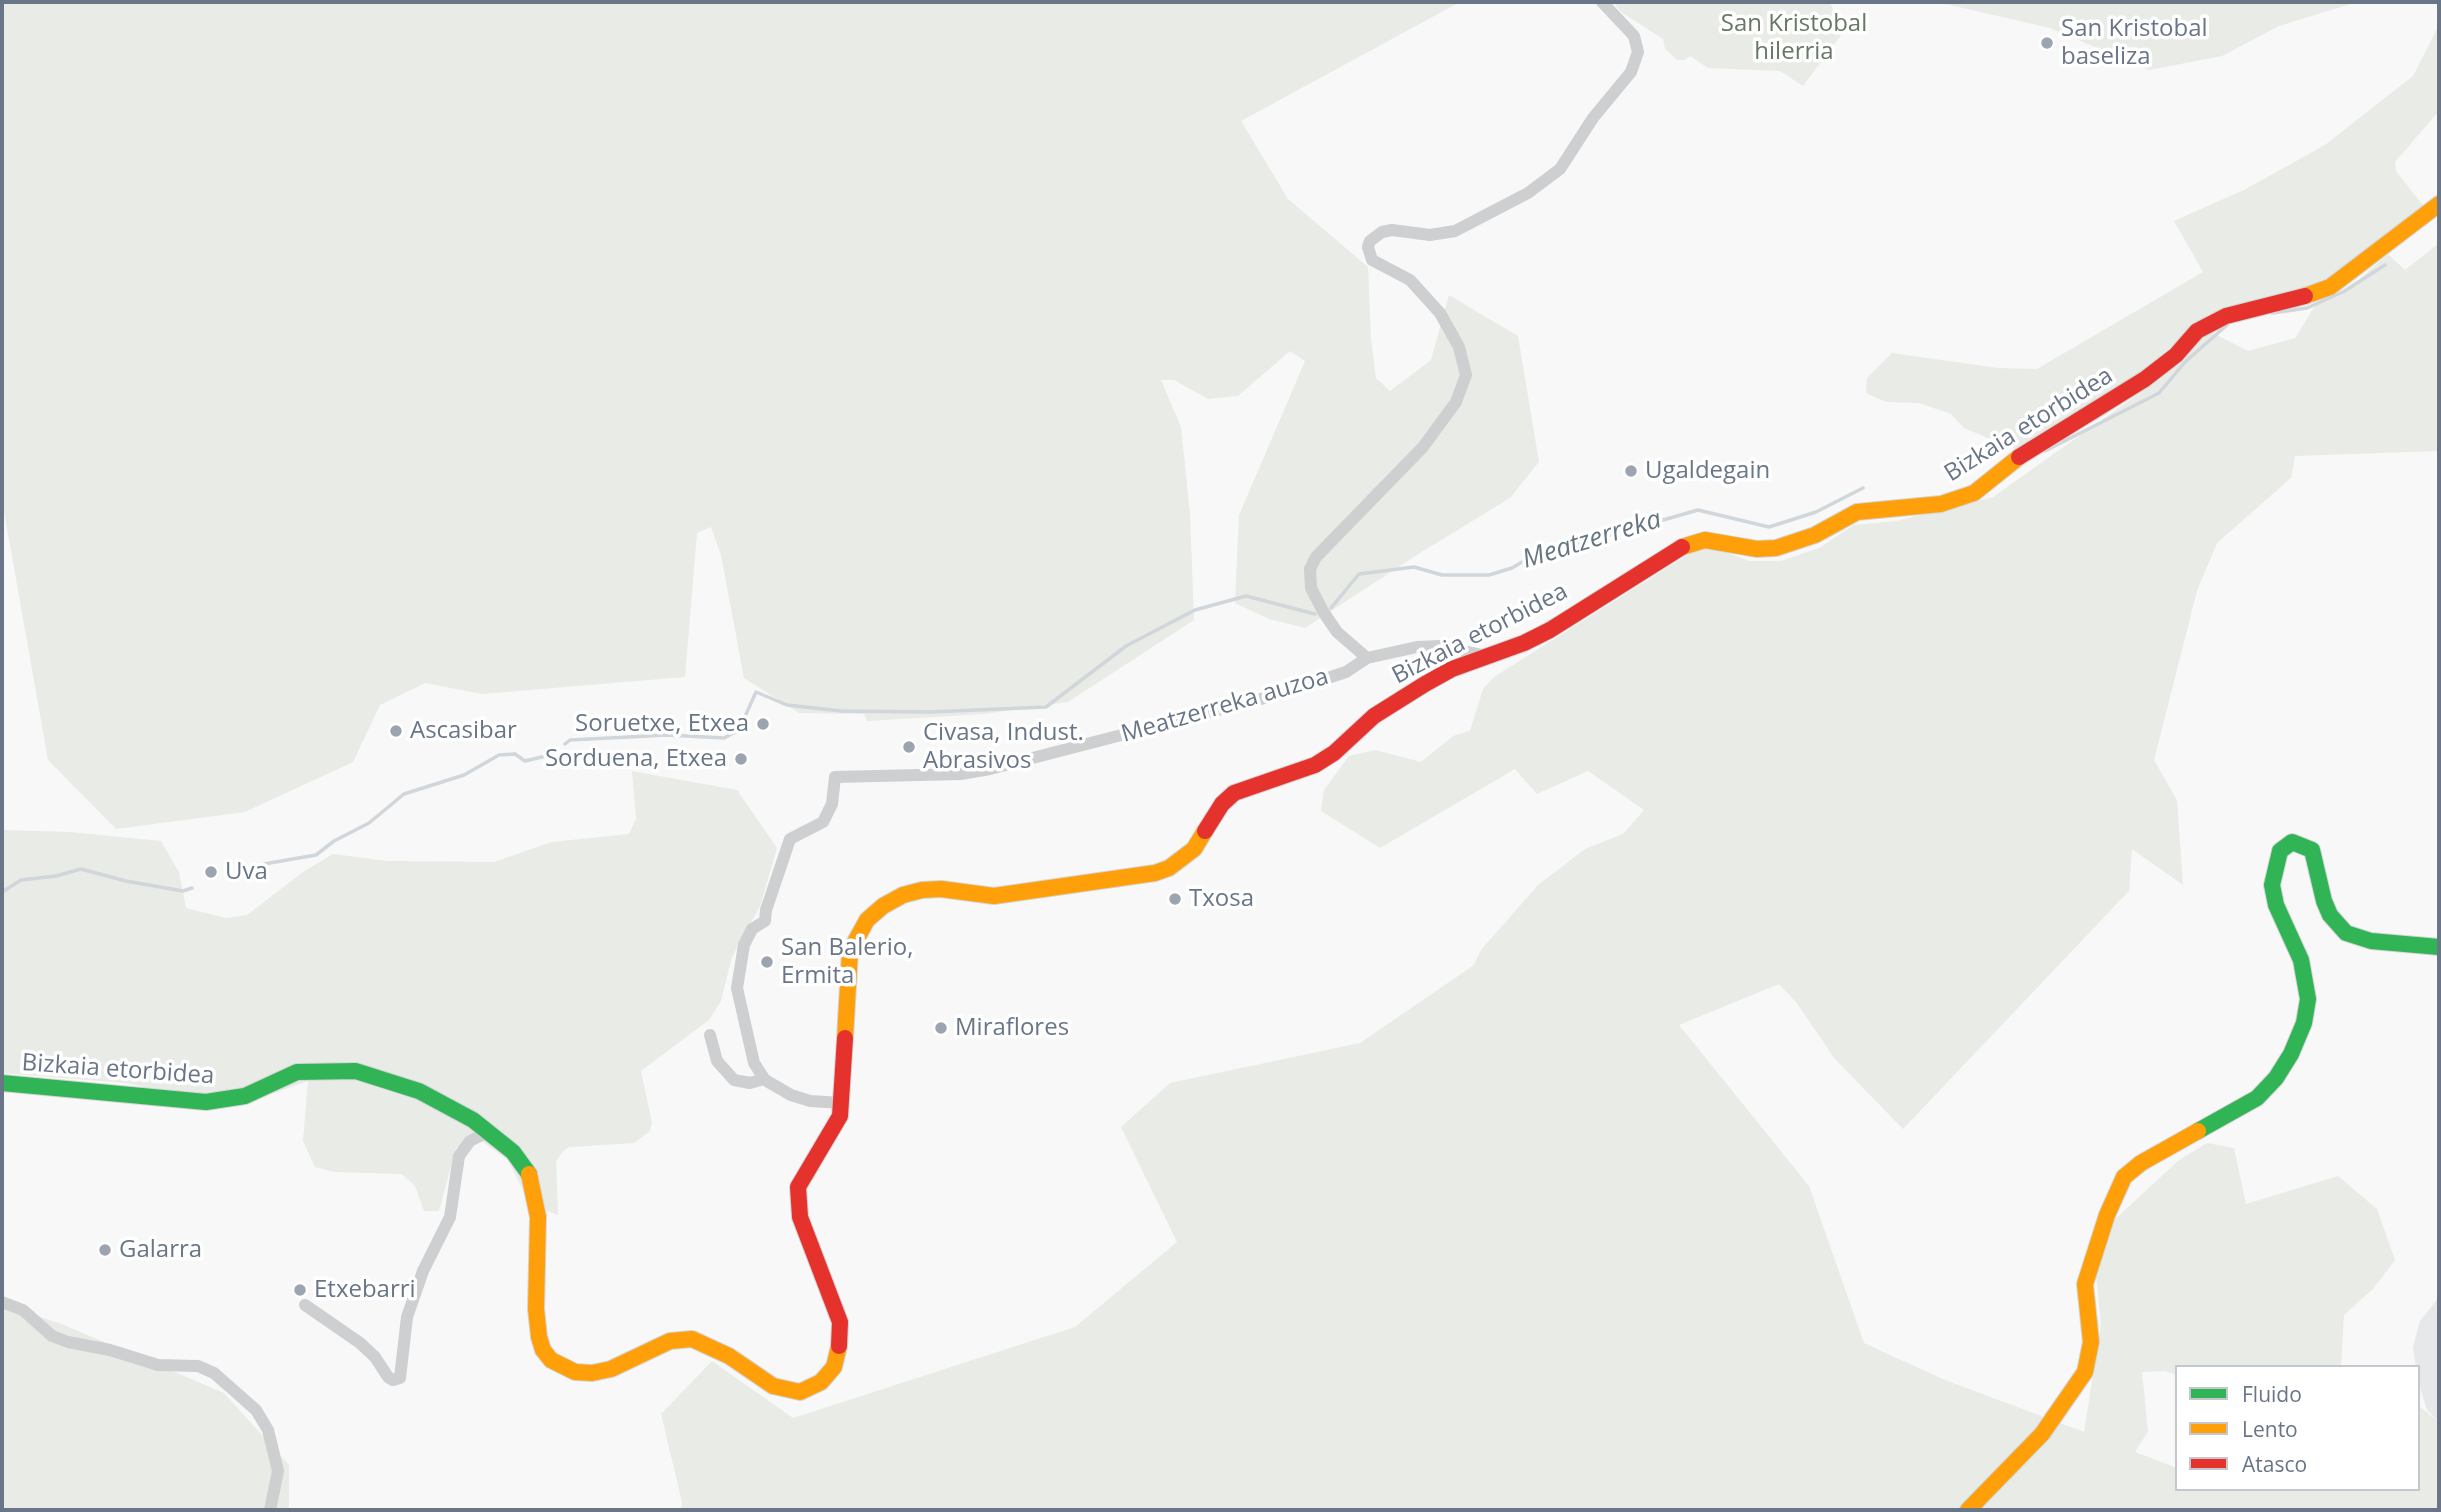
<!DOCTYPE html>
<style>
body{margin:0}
#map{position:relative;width:2441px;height:1512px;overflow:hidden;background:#f8f8f8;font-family:"Open Sans",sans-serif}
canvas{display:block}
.frame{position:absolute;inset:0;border:4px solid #697687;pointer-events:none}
.legend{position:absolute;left:2175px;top:1365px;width:245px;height:126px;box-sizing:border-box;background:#fff;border:2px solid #c3c8cf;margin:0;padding:9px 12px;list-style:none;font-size:21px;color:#697687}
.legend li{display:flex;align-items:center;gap:14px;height:35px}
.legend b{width:35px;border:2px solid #c3c8cf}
</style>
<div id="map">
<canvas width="2441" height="1512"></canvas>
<div class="frame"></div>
<ul class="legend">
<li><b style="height:9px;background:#30b455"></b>Fluido</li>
<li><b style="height:9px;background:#ff9f0a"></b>Lento</li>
<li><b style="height:9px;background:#e5322d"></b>Atasco</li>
</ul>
</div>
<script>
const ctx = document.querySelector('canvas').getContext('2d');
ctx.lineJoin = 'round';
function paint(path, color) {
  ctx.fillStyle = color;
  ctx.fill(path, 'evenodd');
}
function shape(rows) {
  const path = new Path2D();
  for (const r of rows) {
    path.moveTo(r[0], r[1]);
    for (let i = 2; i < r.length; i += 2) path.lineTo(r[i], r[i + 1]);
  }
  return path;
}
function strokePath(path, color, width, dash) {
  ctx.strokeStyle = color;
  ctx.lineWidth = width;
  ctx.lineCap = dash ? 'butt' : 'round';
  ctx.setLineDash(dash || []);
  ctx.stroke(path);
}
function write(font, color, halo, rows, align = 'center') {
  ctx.font = font + ' "Open Sans",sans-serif';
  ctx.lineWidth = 7;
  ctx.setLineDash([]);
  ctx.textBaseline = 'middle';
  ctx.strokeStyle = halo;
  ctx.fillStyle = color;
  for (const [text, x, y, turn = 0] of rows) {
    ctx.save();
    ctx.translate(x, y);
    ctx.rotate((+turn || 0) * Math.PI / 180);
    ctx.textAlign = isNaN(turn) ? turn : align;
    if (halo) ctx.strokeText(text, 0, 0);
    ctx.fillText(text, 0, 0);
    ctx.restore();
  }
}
const built = shape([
 [2439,1297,2439,1422,2427,1410,2418,1381,2413,1347,2420,1321]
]);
const green = shape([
 [2,2,1460,2,1241,121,1288,199,1368,267,1371,339,1376,378,1390,391,1431,360,1449,295,1518,336,1539,462,1510,498,1420,553,1305,628,1269,619,1235,603,1239,515,1305,361,1290,351,1238,396,1208,399,1174,380,1161,380,1181,427,1190,514,1194,620,1068,702,984,714,867,721,864,714,799,713,744,678,721,555,711,527,697,533,685,677,482,694,425,683,380,705,353,762,245,812,116,829,48,760,2,500],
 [1613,2,1830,2,1842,34,1803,86,1780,71,1708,68,1690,56,1685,60,1677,60,1665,49,1663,39,1621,12],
 [1937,2,2357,2,2279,26,2222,56,2149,70,2050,28],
 [2439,25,2439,111,2395,162,2396,171,2425,208,2312,289,2213,319,2168,349,2145,373,2017,450,1964,428,1951,414,1919,403,1886,402,1866,393,1867,378,1892,353,1998,368,2037,369,2203,272,2174,221,2244,190,2325,145,2413,76],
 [2439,243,2439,451,2295,456,2291,478,2217,543,2197,591,2154,760,2177,800,2183,885,2132,849,2129,891,1903,1129,1835,1059,1796,1002,1779,984,1679,1025,1809,1186,1864,1343,1945,1380,2084,1432,2101,1324,2096,1275,2112,1222,2179,1160,2207,1143,2234,1148,2246,1204,2338,1176,2377,1209,2395,1260,2373,1289,2344,1315,2341,1367,2177,1367,2177,1375,2165,1371,2142,1372,2148,1432,2135,1452,2177,1468,2177,1489,2418,1489,2418,1405,2439,1422,2439,1510,681,1510,682,1502,661,1414,712,1361,793,1418,1075,1327,1177,1242,1121,1127,1170,1083,1360,1043,1474,965,1481,950,1538,885,1585,849,1623,834,1644,810,1588,771,1537,794,1515,769,1380,848,1321,811,1324,790,1349,756,1375,750,1421,762,1453,736,1470,731,1483,689,1494,677,1692,552,1715,548,1749,561,1781,561,1819,548,1854,525,1896,521,1993,497,2161,378,2209,331,2248,351,2295,338,2315,306,2343,294,2388,254,2405,270],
 [632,771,737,790,777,848,760,906,732,957,721,1001,709,1020,641,1071,652,1123,650,1131,634,1143,569,1147,562,1152,556,1162,558,1215,530,1204,508,1160,476,1137,456,1148,439,1211,424,1211,415,1186,402,1174,334,1172,315,1167,303,1141,308,1081,235,1107,126,1083,2,1073,2,830,70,832,161,841,179,872,186,908,226,918,247,915,303,872,333,854,388,861,494,862,552,842,629,834,636,819],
 [2,1304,64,1325,224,1393,289,1465,289,1510,2,1510]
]);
const stream = shape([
 [2272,313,2307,308,2343,292,2385,265],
 [2045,451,2159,393,2185,362,2227,325],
 [1331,608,1359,574,1414,567,1442,575,1489,575,1512,568,1540,551,1583,543,1698,510,1769,527,1816,512,1863,488],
 [565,744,570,740,667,735,724,738,739,730,756,692,787,705,841,711,930,712,1046,707,1126,646,1195,610,1246,596,1315,614],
 [264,864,316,855,334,841,369,823,404,794,464,775,499,755,515,754,525,761,546,756],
 [2,892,21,880,56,876,81,869,126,881,183,891,192,888]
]);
const street = shape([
 [1367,658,1337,632,1324,613,1311,588,1310,569,1316,557,1423,447,1456,402,1466,375,1459,347,1440,313,1410,280,1372,260,1368,247,1370,241,1382,232,1392,230,1430,235,1455,231,1528,193,1560,169,1593,118,1631,72,1638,52,1634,36,1602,2],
 [710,1035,717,1061,734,1080,750,1083,764,1079],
 [842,1103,810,1101,791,1095,765,1080,754,1063,737,988,744,945,752,929,765,921,766,910,790,839,823,822,832,804,835,777,961,774,990,769,1280,694,1346,672,1367,658,1417,647,1440,646,1487,656],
 [2,1302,23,1310,52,1336,68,1342,110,1350,158,1365,198,1366,214,1373,256,1410,268,1430,278,1471,270,1510],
 [305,1305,360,1343,375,1357,388,1377,393,1380,400,1378,407,1317,423,1271,450,1217,459,1156,470,1141,488,1132]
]);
const fast = shape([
 [2,1083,206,1102,245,1096,297,1072,356,1071,419,1091,473,1120,513,1152,529,1174],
 [2198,1131,2257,1098,2276,1078,2291,1054,2304,1023,2308,999,2301,960,2276,905,2272,885,2280,851,2292,842,2312,850,2324,901,2330,915,2346,933,2371,941,2439,947]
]);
const slow = shape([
 [2305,296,2330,287,2439,204],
 [1682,547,1705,540,1757,549,1776,548,1815,535,1857,512,1941,504,1974,493,2019,457],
 [845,1038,850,951,867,920,883,906,903,895,922,890,941,889,994,896,1155,873,1169,868,1194,849,1205,831],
 [529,1174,538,1217,536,1309,539,1337,543,1350,551,1360,575,1372,592,1373,611,1369,670,1341,692,1339,729,1356,773,1386,800,1392,821,1382,834,1367,839,1346],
 [1968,1510,2042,1434,2085,1372,2091,1342,2085,1284,2107,1215,2124,1177,2141,1163,2198,1131]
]);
const jam = shape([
 [2019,457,2145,379,2176,355,2197,331,2226,316,2305,296],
 [1205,831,1222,804,1234,793,1315,765,1334,753,1374,716,1425,684,1452,669,1524,643,1550,630,1682,547],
 [839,1346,840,1322,800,1217,798,1187,840,1116,845,1038]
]);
const markers = [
 [2047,43,7,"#9ba4af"],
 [1631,471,7,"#9ba4af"],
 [763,724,7,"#9ba4af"],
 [396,731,7,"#9ba4af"],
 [909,747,7,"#9ba4af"],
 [741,759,7,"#9ba4af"],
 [211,872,7,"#9ba4af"],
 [1175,899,7,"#9ba4af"],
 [767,962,7,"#9ba4af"],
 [941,1028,7,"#9ba4af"],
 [105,1250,7,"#9ba4af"],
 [300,1290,7,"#9ba4af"]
];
const parkNames = [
 ["San Kristobal",1794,24],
 ["hilerria",1794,52]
];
const poiNames = [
 ["San Kristobal",2061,29],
 ["baseliza",2061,57],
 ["Ugaldegain",1645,471],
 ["Soruetxe, Etxea",749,724,"right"],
 ["Ascasibar",410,731],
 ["Civasa, Indust.",923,733],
 ["Abrasivos",923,761],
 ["Sorduena, Etxea",727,759,"right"],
 ["Uva",225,872],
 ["Txosa",1189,899],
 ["San Balerio,",781,948],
 ["Ermita",781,976],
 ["Miraflores",955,1028],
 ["Galarra",119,1250],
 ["Etxebarri",314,1290]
];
const streetNames = [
 ["Bizkaia etorbidea",2029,425,-32],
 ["Bizkaia etorbidea",1480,634,-27],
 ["Meatzerreka auzoa",1225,706,-16],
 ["Bizkaia etorbidea",118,1070,4]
];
const waterNames = [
 ["Meatzerreka",1592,540,-17]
];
paint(built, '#e7e8e9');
paint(green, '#e8ebe6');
strokePath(stream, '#d0d6da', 3.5);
strokePath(fast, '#d4d5d6', 18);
strokePath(slow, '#d4d5d6', 18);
strokePath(jam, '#d4d5d6', 18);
strokePath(street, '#cecfd1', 12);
strokePath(fast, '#30b455', 16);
strokePath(slow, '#ff9f0a', 16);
strokePath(jam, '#e5322d', 16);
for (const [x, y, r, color] of markers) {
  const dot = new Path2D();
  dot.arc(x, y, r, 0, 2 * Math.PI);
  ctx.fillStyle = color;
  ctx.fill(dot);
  strokePath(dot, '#fff', 2.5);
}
write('24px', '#657964', '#fff', parkNames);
write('24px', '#697687', '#fff', poiNames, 'left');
write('24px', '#697687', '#fff', streetNames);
write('italic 26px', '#657682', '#fff', waterNames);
</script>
